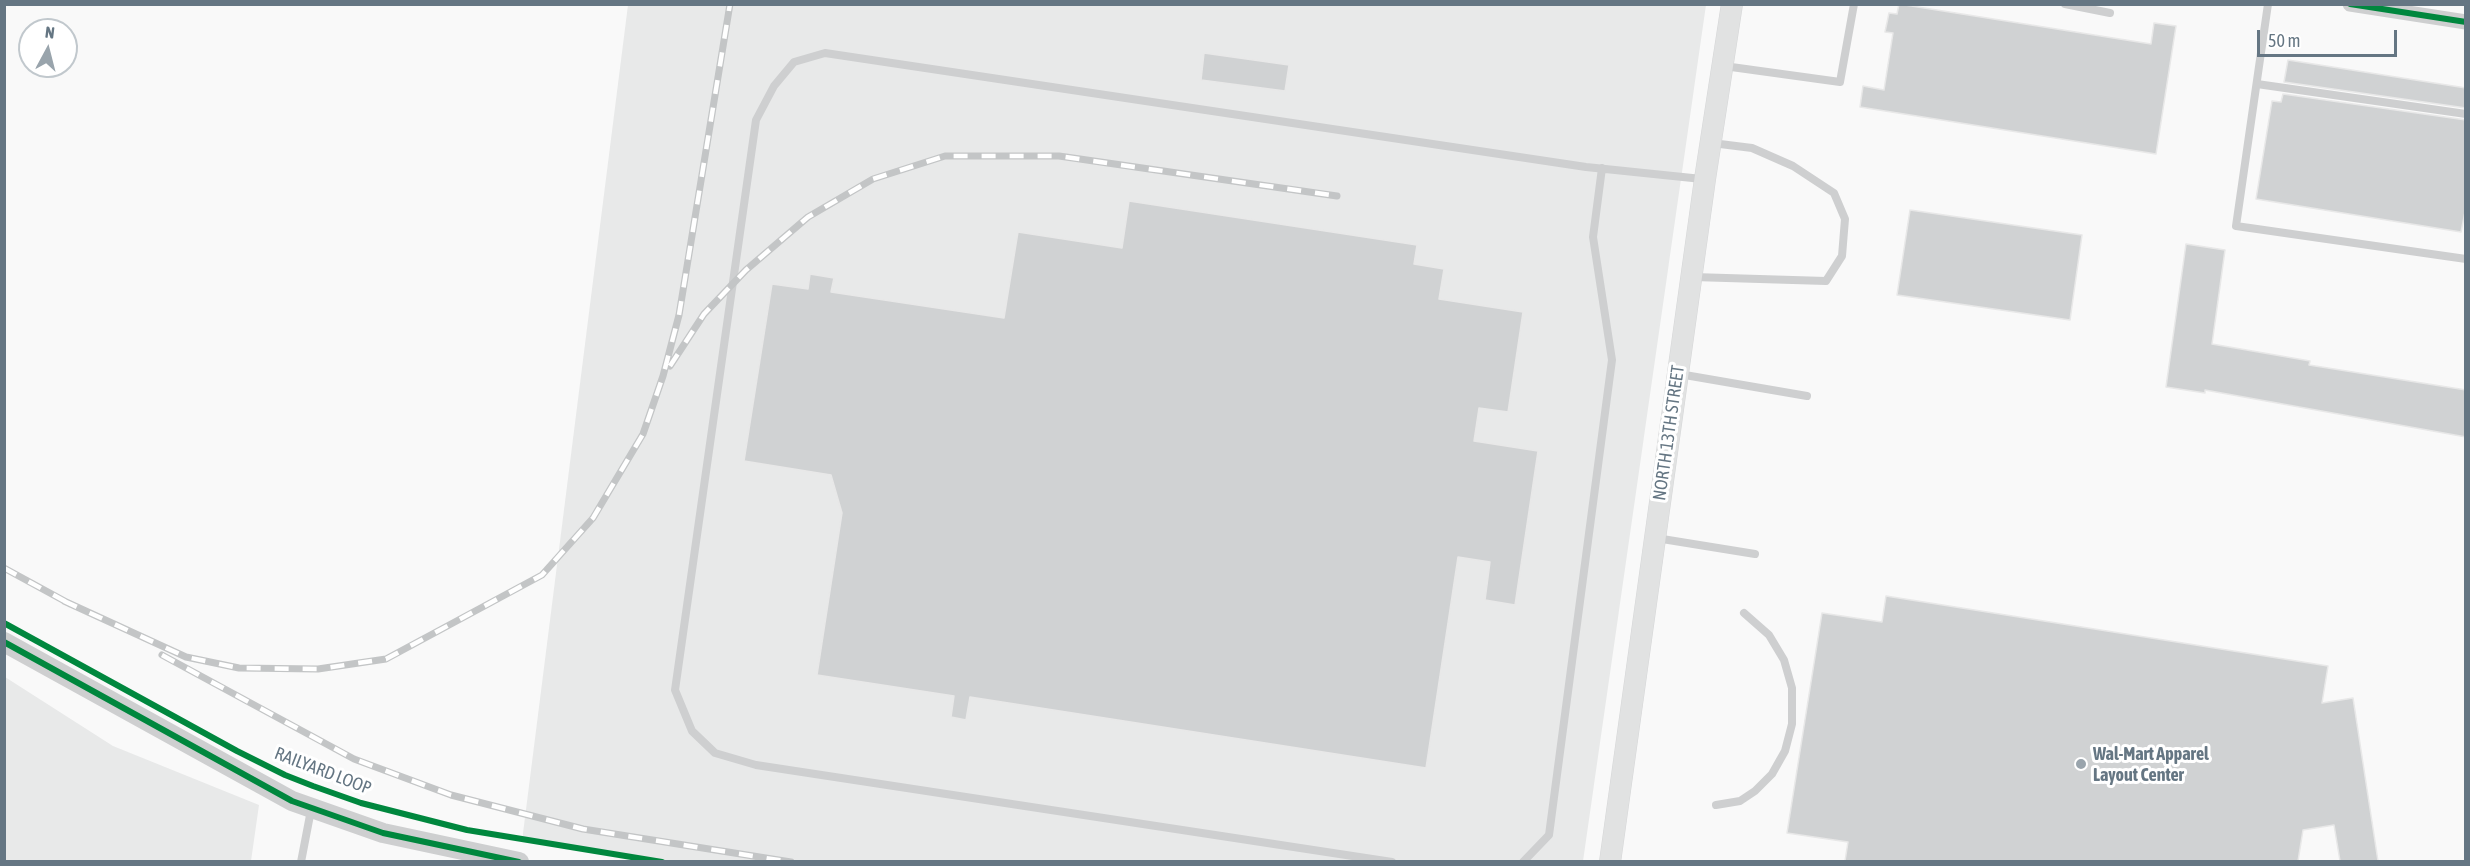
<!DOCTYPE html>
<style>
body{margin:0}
#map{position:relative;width:2470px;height:866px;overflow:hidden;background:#f9f9f9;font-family:"Asap Condensed",sans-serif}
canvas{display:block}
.frame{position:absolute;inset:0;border:6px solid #657683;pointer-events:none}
.north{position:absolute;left:18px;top:18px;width:60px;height:60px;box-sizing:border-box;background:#fff;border:2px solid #c1c8cd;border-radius:50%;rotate:7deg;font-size:16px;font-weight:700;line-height:24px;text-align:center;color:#657683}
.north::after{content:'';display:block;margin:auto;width:21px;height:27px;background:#99a4ac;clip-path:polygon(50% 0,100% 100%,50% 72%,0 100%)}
.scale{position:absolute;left:2257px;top:30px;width:140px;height:27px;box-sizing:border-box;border:3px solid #657683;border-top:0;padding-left:8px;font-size:18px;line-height:21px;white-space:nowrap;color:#657683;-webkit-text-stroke:4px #fff;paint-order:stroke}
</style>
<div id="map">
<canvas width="2470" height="866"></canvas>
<div class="frame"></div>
<div class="north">N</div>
<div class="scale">50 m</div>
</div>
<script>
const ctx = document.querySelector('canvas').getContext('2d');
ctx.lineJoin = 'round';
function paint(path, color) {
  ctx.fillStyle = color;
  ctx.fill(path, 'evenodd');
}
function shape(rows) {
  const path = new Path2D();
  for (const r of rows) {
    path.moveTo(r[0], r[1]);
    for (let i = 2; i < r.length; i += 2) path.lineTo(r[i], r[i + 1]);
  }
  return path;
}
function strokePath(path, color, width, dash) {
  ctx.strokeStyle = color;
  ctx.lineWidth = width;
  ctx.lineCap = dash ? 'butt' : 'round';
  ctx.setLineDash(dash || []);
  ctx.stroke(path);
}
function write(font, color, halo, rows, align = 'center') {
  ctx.font = font + ' "Asap Condensed",sans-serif';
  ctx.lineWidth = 6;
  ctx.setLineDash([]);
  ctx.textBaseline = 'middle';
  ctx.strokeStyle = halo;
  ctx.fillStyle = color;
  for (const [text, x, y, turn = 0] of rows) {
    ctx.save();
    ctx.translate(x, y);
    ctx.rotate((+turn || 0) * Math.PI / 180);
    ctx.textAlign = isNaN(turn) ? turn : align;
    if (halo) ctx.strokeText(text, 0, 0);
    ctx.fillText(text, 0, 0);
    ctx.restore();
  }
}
const built = shape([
 [628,5,1706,5,1583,861,650,862,522,841],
 [5,677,113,746,259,805,251,861,5,861]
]);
const building = shape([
 [1899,4,2151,44,2154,23,2176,26,2156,154,1860,107,1863,86,1884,90,1893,33,1885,32,1889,13,1897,14,1899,4],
 [1204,53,1289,65,1285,91,1201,80,1204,53],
 [2288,60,2466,88,2466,108,2284,82,2288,60],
 [2283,94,2466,120,2466,207,2461,232,2256,199,2272,101,2281,102,2283,94],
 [1129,201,1417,245,1414,264,1444,269,1439,299,1523,312,1508,412,1479,408,1474,441,1538,451,1515,605,1485,600,1490,562,1458,557,1426,768,970,697,966,720,951,717,954,696,817,675,842,513,831,475,744,461,772,284,808,289,810,274,834,278,831,292,1004,318,1018,232,1122,248,1129,201],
 [1910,210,2082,235,2070,320,1897,295,1910,210],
 [2186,244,2225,250,2212,344,2310,361,2309,365,2466,390,2466,437,2205,390,2205,393,2166,387,2186,244],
 [1886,596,2328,666,2322,703,2353,698,2378,861,2340,861,2334,825,2303,830,2298,861,1845,861,1848,842,1787,833,1822,613,1882,622,1886,596]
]);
const service = shape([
 [2065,4,2110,13],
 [2268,4,2236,226,2466,259],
 [1724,66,1840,82,1854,4],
 [2257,84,2466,114],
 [1693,277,1826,281,1842,256,1845,219,1834,193,1793,166,1752,148,1712,143],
 [1679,374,1807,396],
 [1656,538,1755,554],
 [1716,805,1740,801,1755,791,1772,774,1785,751,1792,724,1792,688,1784,660,1769,635,1744,613],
 [301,862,311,810],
 [1392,862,756,765,715,753,692,731,675,690,756,120,774,86,794,62,825,53,1586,167,1702,179],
 [1523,862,1549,835,1612,360,1593,237,1602,168]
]);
const minor = shape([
 [2350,4,2466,22]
]);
const tertiary = shape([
 [4,642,292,801,383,833,519,862]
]);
const secondary = shape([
 [1610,862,1705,179,1732,4]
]);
const rail = shape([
 [670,366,704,314,746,270,808,217,873,179,945,156,1059,156,1337,196],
 [4,568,70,604],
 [64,601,186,657,239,668,318,669,386,659,542,575,593,518,643,434,663,376,679,315,730,4],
 [162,655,354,759,451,795,583,829,791,862]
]);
const cycleway = shape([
 [2350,4,2466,22],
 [4,623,237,751,285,775,313,786,361,803,467,830,662,862],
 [4,642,292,801,383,833,519,862]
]);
const markers = [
 [2081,764,6,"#99a4ac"]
];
const streetNames = [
 ["NORTH 13TH STREET",1669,433,-82],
 ["RAILYARD LOOP",323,771,21]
];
const poiNames = [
 ["Wal-Mart Apparel",2093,754],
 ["Layout Center",2093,775]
];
paint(built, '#e8e9e9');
paint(building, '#d0d2d3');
strokePath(building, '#e8e8e8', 1.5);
strokePath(secondary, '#d5d6d7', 22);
strokePath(service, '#cecfd0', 8);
strokePath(minor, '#cecfd0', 15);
strokePath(tertiary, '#cecfd0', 20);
strokePath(secondary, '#e1e2e2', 21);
strokePath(rail, '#c3c5c6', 7);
strokePath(rail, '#fff', 4.5, [14]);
strokePath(cycleway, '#00873e', 6);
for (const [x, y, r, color] of markers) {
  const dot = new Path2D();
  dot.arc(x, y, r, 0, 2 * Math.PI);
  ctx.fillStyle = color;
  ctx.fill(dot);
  strokePath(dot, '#fff', 2);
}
write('18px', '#657683', '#fff', streetNames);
write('bold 18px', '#657683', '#fff', poiNames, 'left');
</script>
